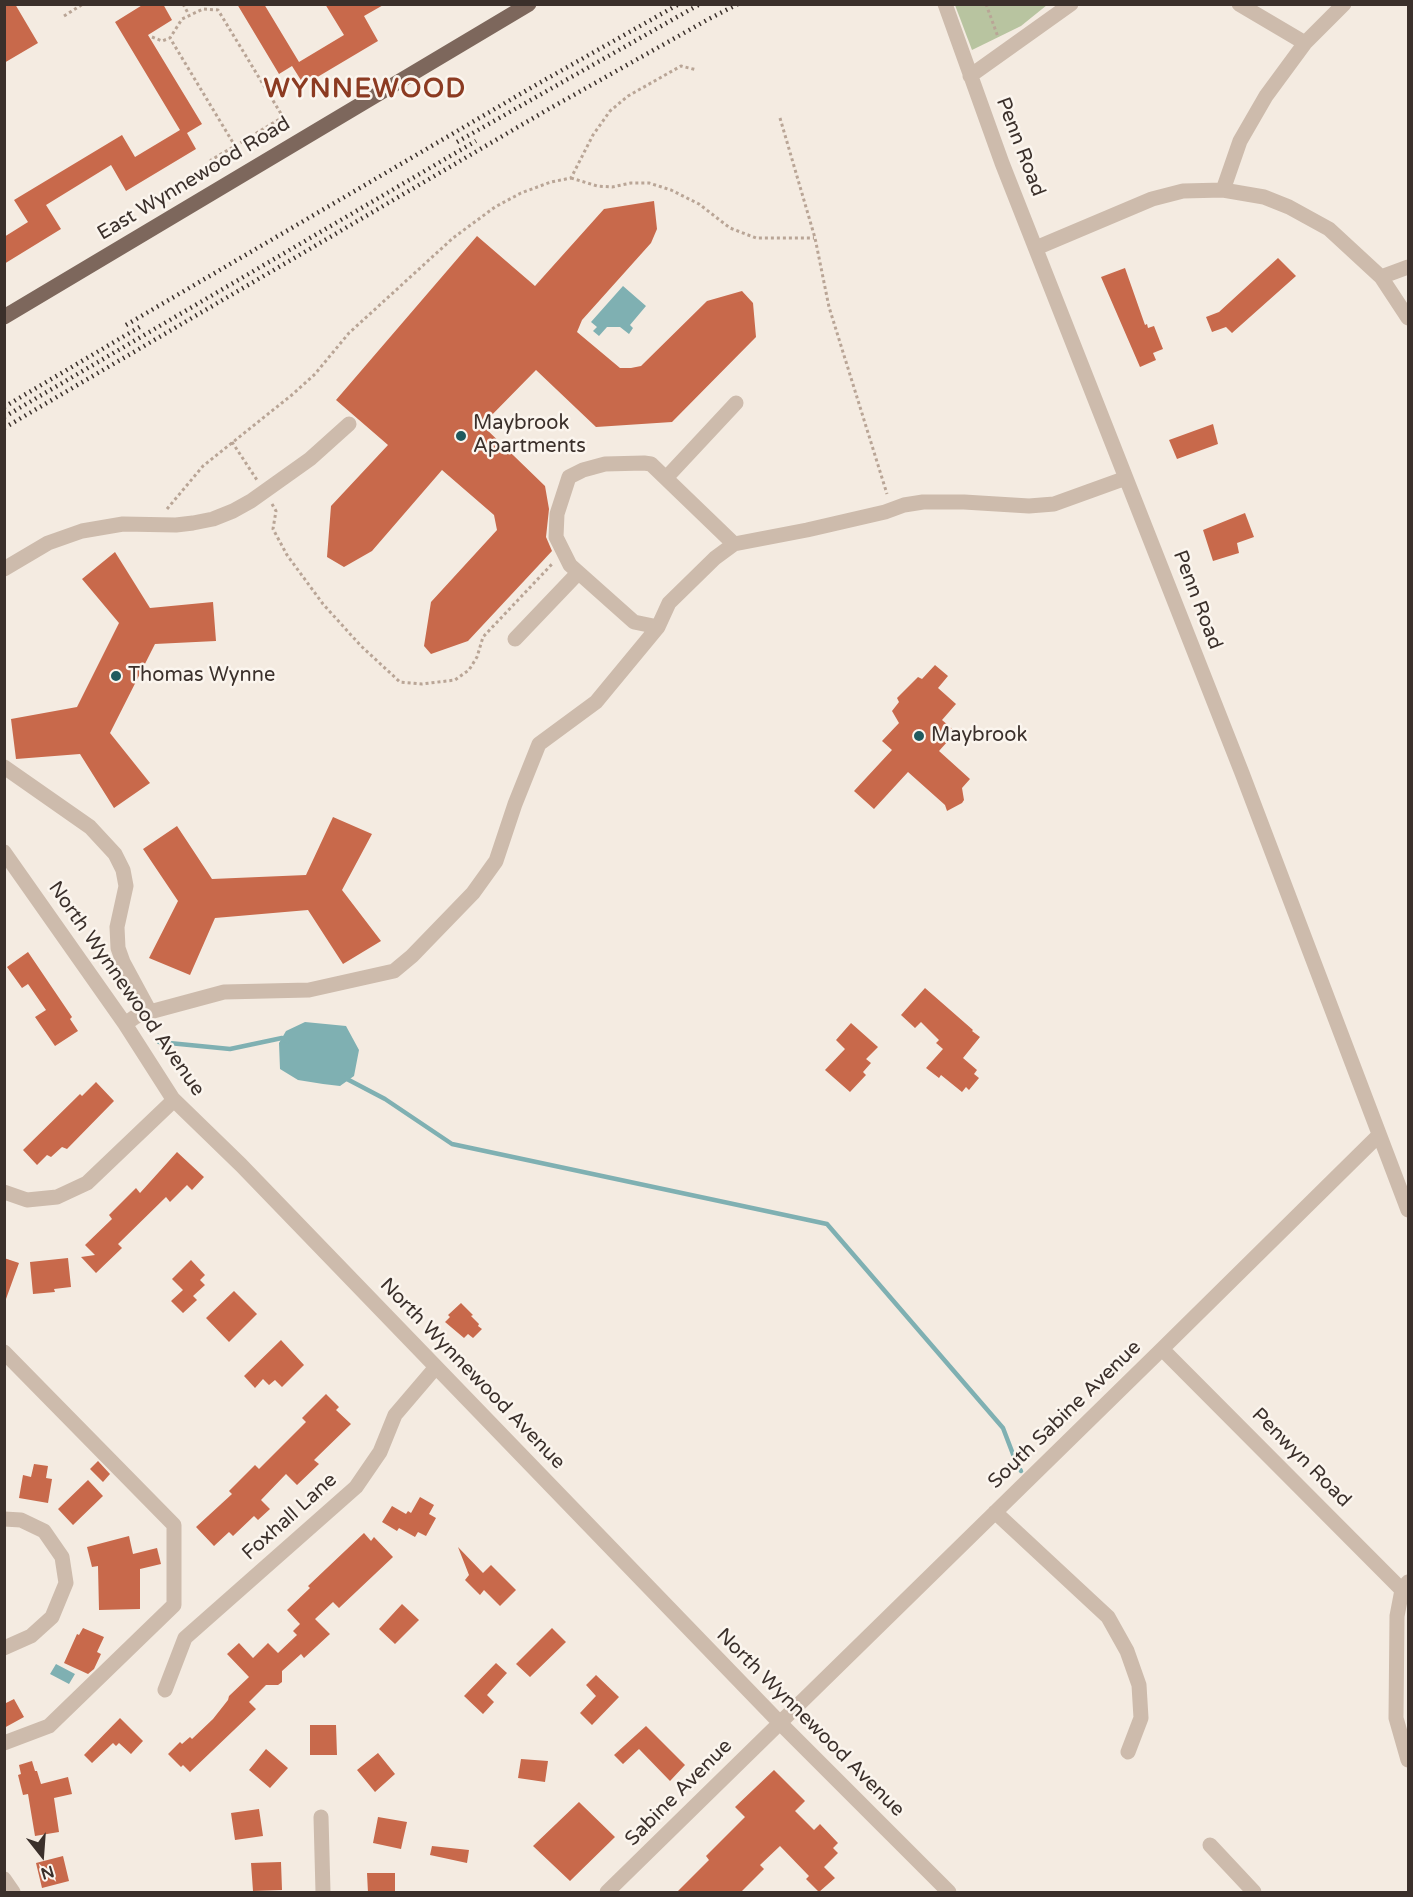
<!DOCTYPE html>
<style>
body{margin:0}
#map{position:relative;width:1413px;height:1897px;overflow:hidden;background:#f4ebe1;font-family:"Varela Round",sans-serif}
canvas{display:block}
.frame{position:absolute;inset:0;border:6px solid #3b302b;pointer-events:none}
.north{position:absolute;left:12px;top:1825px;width:60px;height:60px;-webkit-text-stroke:4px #fbf5ee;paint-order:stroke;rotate:163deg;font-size:16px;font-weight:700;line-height:24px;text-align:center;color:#3b302b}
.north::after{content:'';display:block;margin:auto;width:21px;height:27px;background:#3b302b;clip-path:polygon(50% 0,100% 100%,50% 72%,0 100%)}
</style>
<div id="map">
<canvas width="1413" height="1897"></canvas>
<div class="frame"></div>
<div class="north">N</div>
</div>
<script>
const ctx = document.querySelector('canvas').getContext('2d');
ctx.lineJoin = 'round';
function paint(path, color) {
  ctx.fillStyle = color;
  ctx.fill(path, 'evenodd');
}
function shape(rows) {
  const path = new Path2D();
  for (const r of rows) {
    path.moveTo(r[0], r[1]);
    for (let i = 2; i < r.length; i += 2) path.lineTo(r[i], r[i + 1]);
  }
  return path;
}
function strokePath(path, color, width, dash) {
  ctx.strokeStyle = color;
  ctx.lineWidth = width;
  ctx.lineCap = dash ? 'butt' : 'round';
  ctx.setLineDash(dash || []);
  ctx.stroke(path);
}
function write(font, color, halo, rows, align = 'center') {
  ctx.font = font + ' "Varela Round",sans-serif';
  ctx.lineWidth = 5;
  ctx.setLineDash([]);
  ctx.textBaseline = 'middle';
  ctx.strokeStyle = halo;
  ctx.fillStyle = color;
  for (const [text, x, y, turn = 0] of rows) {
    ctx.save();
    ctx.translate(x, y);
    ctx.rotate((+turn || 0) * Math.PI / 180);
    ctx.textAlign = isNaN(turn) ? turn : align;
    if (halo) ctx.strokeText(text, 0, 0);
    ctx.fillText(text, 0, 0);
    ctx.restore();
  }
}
const green = shape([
 [955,5,955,4,1047,5,1021,26,972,50]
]);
const water = shape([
 [623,286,646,306,630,325,633,328,629,334,620,327,607,327,599,336,593,331,597,327,591,322],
 [305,1022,346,1026,359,1050,354,1076,340,1086,323,1084,298,1080,280,1069,279,1043,286,1031],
 [56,1664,75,1674,69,1684,50,1674]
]);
const stream = shape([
 [159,1042,230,1049,282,1038,287,1041],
 [345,1078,385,1099,452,1144,827,1224,1003,1428,1016,1462,1021,1471]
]);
const building = shape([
 [4,4,15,4,38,43,4,63],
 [144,4,163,4,172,20,148,35,202,124,187,133,196,149,126,191,111,165,46,205,61,229,4,264,4,237,28,222,14,200,122,135,135,157,180,130,115,22],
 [237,4,264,4,299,62,344,35,325,4,385,4,364,16,378,41,304,85,292,66,279,74],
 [654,201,657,229,651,243,582,320,577,332,620,368,631,368,641,366,707,301,742,291,753,303,756,337,672,422,596,427,536,370,482,425,545,486,549,509,546,537,552,551,468,641,431,654,424,646,431,602,497,530,494,515,442,470,372,551,344,567,327,557,331,506,388,445,336,400,477,236,535,286,604,209],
 [1278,258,1296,276,1232,333,1226,327,1212,332,1206,317,1219,312],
 [1125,268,1145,325,1147,324,1148,328,1154,326,1163,349,1153,353,1156,360,1140,367,1101,277],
 [1213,424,1218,444,1177,459,1169,440],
 [1245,513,1254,537,1237,543,1239,553,1213,561,1203,530],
 [115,552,150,608,213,602,216,641,155,644,110,733,150,783,114,808,80,754,16,759,11,719,77,707,119,623,82,579],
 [935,665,948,676,938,688,956,704,942,720,956,732,939,751,970,779,962,788,964,800,962,803,947,811,945,805,908,772,874,809,854,791,892,750,882,741,899,723,892,711,899,702,897,698,918,677,922,679],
 [333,817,372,834,342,890,381,941,343,964,308,910,215,918,190,975,149,958,178,901,143,849,177,826,212,879,306,875],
 [28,952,72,1017,70,1019,78,1031,55,1046,35,1017,46,1010,28,984,22,988,7,967],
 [925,988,973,1030,972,1031,980,1037,963,1058,977,1070,974,1074,979,1078,969,1090,966,1087,962,1092,941,1075,939,1078,926,1068,943,1049,936,1043,939,1040,921,1022,915,1028,901,1015],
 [851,1023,878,1047,866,1059,871,1063,863,1072,866,1075,850,1092,825,1070,845,1049,836,1040],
 [96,1082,114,1101,67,1149,62,1147,51,1157,47,1155,37,1165,23,1150,80,1094,82,1096],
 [177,1152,204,1177,192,1190,187,1185,170,1202,166,1197,118,1244,122,1248,96,1273,81,1257,95,1255,85,1245,112,1219,109,1215,136,1188,140,1193],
 [4,1258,19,1263,6,1299,4,1299],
 [68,1258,71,1287,54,1289,55,1292,33,1294,30,1262],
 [191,1260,205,1275,200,1280,205,1285,193,1296,197,1300,183,1313,171,1301,183,1290,172,1279],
 [234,1291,257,1314,229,1342,206,1318],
 [461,1303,473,1315,471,1316,479,1324,478,1326,482,1329,473,1338,468,1334,464,1338,445,1322,450,1317,448,1315],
 [281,1340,304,1365,282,1387,275,1380,269,1385,263,1379,255,1388,244,1376],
 [326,1394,339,1407,336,1410,351,1424,314,1460,319,1464,297,1485,286,1474,261,1500,270,1509,258,1520,254,1516,233,1536,229,1532,214,1546,196,1527,232,1494,229,1491,255,1465,259,1469,306,1422,302,1418],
 [98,1461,110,1474,103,1482,90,1469],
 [34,1464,48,1466,46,1478,52,1479,48,1503,19,1498,23,1475,31,1477],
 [88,1480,103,1496,73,1525,58,1509],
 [420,1497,434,1505,429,1514,436,1518,426,1536,418,1532,415,1537,399,1528,397,1531,382,1522,392,1506,406,1514,408,1511,411,1513],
 [364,1533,371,1541,374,1537,393,1557,339,1608,333,1602,315,1619,330,1634,304,1658,301,1654,282,1671,282,1682,278,1685,266,1685,249,1702,256,1709,190,1772,183,1765,181,1767,168,1754,180,1742,182,1744,190,1737,192,1739,213,1719,228,1700,229,1696,249,1677,227,1654,239,1643,253,1658,268,1643,278,1653,297,1635,293,1631,300,1624,287,1610,310,1588,308,1586],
 [129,1536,133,1554,157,1548,161,1564,140,1569,140,1609,99,1610,98,1566,92,1567,87,1547],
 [458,1547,483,1573,491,1565,516,1590,500,1606,484,1590,480,1595,465,1580,469,1575],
 [402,1604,419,1620,395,1644,379,1629],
 [83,1628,104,1637,97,1652,101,1654,94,1669,88,1674,64,1663,77,1634,79,1635],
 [552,1628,566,1642,530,1677,516,1664],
 [496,1663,507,1673,487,1695,494,1702,483,1714,464,1696],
 [596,1675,619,1697,592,1725,580,1713,596,1696,586,1685],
 [14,1699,24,1717,4,1728,4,1704],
 [120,1718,143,1741,131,1754,119,1743,116,1746,113,1743,92,1763,84,1755],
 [310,1725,336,1725,337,1755,310,1755],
 [646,1726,685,1765,670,1781,639,1749,623,1764,614,1755],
 [266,1749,288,1768,270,1788,249,1770],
 [378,1753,395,1774,375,1792,357,1770],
 [521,1759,548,1761,545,1782,518,1778],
 [32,1761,35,1771,37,1771,41,1784,68,1777,72,1794,54,1798,59,1832,35,1836,28,1794,23,1795,18,1775,21,1774,19,1765],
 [774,1770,805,1801,795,1811,814,1830,820,1824,838,1843,833,1848,838,1853,824,1867,835,1878,819,1892,806,1879,809,1876,780,1846,760,1865,764,1869,740,1893,676,1893,709,1860,706,1856,745,1817,735,1807],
 [579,1802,615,1837,570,1881,533,1846],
 [259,1809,263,1836,235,1840,231,1813],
 [378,1817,407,1822,401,1849,373,1843],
 [432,1846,469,1850,467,1863,430,1855],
 [63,1856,69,1881,42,1888,36,1863],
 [281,1862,282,1890,253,1891,251,1863],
 [367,1873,395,1873,395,1893,368,1893]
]);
const path = shape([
 [183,4,189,15],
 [986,4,998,37],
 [64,16,83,4],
 [152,37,162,41,170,38],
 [780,118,815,238,829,307,887,494],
 [218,172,211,160,235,146,283,117,218,10,203,9,182,19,170,38,235,146,243,159],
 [571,178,597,186,612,187,631,183,649,183,671,190,699,204,730,228,756,238,814,238],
 [232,442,257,480],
 [272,504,276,511,273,529,287,555,323,604,361,646,400,682,422,684,455,680,469,670,477,657,483,637,553,563],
 [167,509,203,466,293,394,315,374,349,333,453,238,495,207,521,193,551,182,571,178,593,135,610,111,628,96,681,66,697,70]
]);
const minor = shape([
 [945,4,1002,163,1242,773,1408,1210],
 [1239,4,1305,43],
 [970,76,1071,4],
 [1223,190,1240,141,1266,96,1305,43,1344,4],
 [1036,248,1152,199,1183,191,1223,190,1264,197,1289,207,1329,229,1381,277,1408,318],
 [1381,277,1408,267],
 [666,478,736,403],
 [734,544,651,464,644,463,605,464,583,470,569,477,557,514,556,537,570,565,634,622,658,627,669,603,715,558,734,544,807,530,885,512,904,505,923,502,964,502,1029,506,1054,504,1126,478],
 [4,569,48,543,82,531,123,524,176,525,193,523,213,519,233,511,251,501,310,459,349,424],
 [515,639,578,573],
 [4,767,90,827,115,854,123,870,126,886,117,927,118,948,123,962,150,1012],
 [4,852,125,1024,173,1099,241,1165,780,1723,949,1892],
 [125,1024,135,1017,146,1013,224,992,309,990,394,971,412,956,473,893,496,861,515,804,539,744,596,702,658,627],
 [4,1192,27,1200,57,1197,87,1183,174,1100],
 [1162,1349,1402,1590],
 [4,1352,174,1525,174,1605,49,1726,4,1743],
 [995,1512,1108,1617,1127,1651,1139,1685,1141,1718,1128,1752],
 [4,1519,21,1520,44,1531,62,1557,66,1583,52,1617,31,1636,4,1648],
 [1408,1582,1402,1590,1397,1616,1396,1718,1408,1760],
 [165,1690,185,1638,356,1487,380,1452,395,1415,436,1367],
 [321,1817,323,1892],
 [1210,1845,1254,1892],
 [4,1879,13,1892],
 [607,1892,1162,1349,1379,1135]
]);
const major = shape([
 [4,317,529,4]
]);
const rail = shape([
 [457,142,700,4],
 [126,325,534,86,679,4],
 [4,407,143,325],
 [4,417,476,141],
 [4,428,547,110,707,20,738,4]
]);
const markers = [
 [461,436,6,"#1f5a5e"],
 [116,676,6,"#1f5a5e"],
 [919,736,6,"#1f5a5e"]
];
const streetNames = [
 ["Penn Road",1020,147,69],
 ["East Wynnewood Road",194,179,-31],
 ["Penn Road",1197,600,69],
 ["North Wynnewood Avenue",126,989,55],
 ["North Wynnewood Avenue",472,1374,46],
 ["South Sabine Avenue",1065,1415,-44],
 ["Penwyn Road",1301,1458,45],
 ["Foxhall Lane",290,1517,-42],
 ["North Wynnewood Avenue",810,1723,45],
 ["Sabine Avenue",679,1793,-45]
];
const poiNames = [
 ["Maybrook",473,424],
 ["Apartments",473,447],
 ["Thomas Wynne",128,676],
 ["Maybrook",931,736]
];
const districtNames = [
 ["WYNNEWOOD",365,90]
];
paint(green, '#b8c4a0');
paint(water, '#7fb0b2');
strokePath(stream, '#7fb0b2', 4.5);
paint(building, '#c8694b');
strokePath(path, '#b9a596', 3, [3, 3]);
strokePath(minor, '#cdbbac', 15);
strokePath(major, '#7d675c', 15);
strokePath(rail, '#3b302b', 4.5, [1.5, 4.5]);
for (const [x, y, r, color] of markers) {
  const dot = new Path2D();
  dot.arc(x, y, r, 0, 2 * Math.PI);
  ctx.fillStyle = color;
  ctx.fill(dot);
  strokePath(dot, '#fbf5ee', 2);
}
write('20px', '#3b302b', '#fbf5ee', streetNames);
write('20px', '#3b302b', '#fbf5ee', poiNames, 'left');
ctx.letterSpacing = '1.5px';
write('bold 26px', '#8c3b22', '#fbf5ee', districtNames);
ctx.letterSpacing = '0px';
</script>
